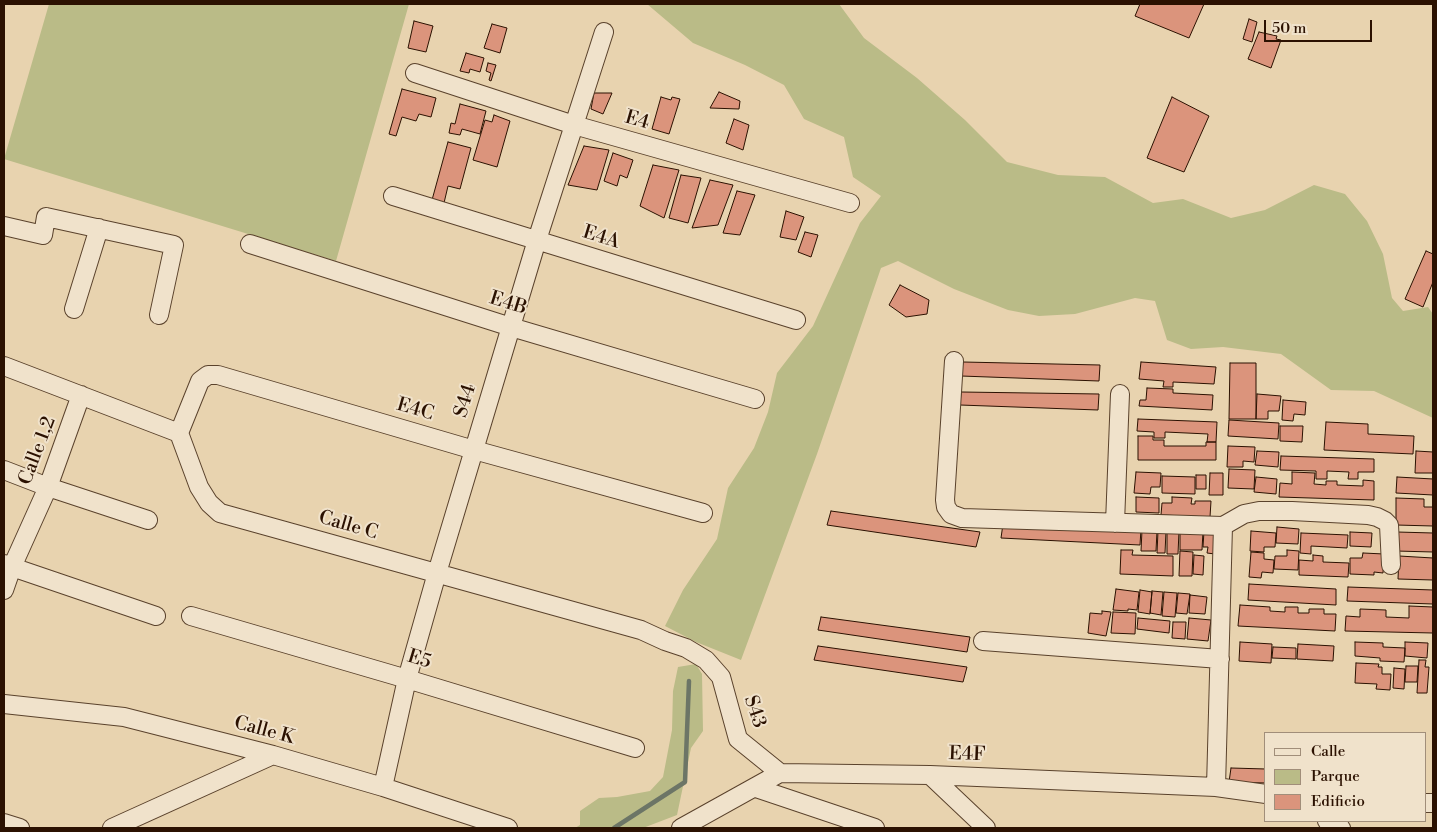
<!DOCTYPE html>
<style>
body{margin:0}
#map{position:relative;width:1437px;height:832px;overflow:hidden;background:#e8d3af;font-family:"Libre Bodoni",serif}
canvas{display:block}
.frame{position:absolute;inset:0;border:5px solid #2b1101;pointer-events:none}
.legend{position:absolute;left:1264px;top:732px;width:162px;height:90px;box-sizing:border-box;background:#f0e2cb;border:1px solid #a18e7a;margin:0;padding:6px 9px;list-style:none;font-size:15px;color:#2b1101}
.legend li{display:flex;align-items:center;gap:10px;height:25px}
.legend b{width:25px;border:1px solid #a18e7a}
.scale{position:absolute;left:1264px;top:20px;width:108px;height:22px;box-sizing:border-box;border:2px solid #2b1101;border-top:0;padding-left:6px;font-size:15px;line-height:18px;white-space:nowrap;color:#2b1101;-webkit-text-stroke:4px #f0e2cb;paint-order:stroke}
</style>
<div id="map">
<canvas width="1437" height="832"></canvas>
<div class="frame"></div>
<ul class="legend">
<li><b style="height:6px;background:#f0e2cb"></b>Calle</li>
<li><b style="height:14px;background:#babb87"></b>Parque</li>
<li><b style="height:14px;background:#db947c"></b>Edificio</li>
</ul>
<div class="scale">50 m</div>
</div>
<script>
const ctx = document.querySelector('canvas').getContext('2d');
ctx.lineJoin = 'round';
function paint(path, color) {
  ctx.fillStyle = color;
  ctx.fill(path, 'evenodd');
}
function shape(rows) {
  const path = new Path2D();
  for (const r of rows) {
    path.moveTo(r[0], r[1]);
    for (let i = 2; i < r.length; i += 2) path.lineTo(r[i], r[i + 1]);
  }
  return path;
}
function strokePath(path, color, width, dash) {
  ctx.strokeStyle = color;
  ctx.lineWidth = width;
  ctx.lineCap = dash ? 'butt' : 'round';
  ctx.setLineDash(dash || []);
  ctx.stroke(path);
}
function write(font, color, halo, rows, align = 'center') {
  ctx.font = font + ' "Libre Bodoni",serif';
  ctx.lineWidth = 4;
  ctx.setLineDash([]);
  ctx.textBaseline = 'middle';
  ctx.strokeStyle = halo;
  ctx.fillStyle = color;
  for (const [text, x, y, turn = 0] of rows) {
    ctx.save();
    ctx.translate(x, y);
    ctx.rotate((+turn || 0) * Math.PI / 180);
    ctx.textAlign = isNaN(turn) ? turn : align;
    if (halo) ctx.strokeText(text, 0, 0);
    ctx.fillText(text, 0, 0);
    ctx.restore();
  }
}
const green = shape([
 [49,4,409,4,336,261,4,159],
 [647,4,839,4,864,38,917,78,965,120,1007,162,1058,175,1105,177,1153,203,1183,199,1231,218,1265,210,1314,185,1345,194,1367,221,1383,254,1392,298,1403,311,1428,307,1433,314,1433,418,1374,391,1331,390,1281,354,1223,347,1191,349,1167,340,1155,301,1135,298,1075,314,1039,316,1008,310,954,289,898,261,881,268,817,454,741,660,696,642,665,626,683,590,717,539,728,488,754,448,768,412,777,373,813,326,860,223,881,196,853,177,844,137,804,119,784,85,745,65,693,43],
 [696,664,702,674,703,731,691,748,677,815,643,828,575,828,580,825,580,811,599,798,617,797,650,791,663,777,672,730,673,691,678,667]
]);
const stream = shape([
 [614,828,685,782,689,681]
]);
const building = shape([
 [1140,4,1204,4,1189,38,1135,16,1140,4],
 [1249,19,1257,22,1252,42,1243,39,1249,19],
 [414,21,433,26,426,52,408,48,414,21],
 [492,24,507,28,500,53,484,48,492,24],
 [1259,32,1277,36,1276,39,1281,40,1271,68,1248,59,1259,32],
 [466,53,484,58,480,72,470,69,469,73,460,71,466,53],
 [488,63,496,65,491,81,489,80,491,73,486,71,488,63],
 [402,89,436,98,431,117,419,114,416,121,402,117,396,136,389,134,402,89],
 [719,92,740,101,739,109,710,108,719,92],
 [594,93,612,93,603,114,591,109,594,93],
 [661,97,671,100,672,97,680,99,669,134,652,129,661,97],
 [1172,97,1209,116,1184,172,1147,158,1172,97],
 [460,104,486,111,480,134,462,129,460,135,449,133,451,123,455,124,460,104],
 [494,115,510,121,497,167,473,160,485,120,492,122,494,115],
 [734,119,749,125,743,150,726,143,734,119],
 [448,142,471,148,460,189,448,186,444,203,432,200,448,142],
 [584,146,609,150,597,190,568,185,584,146],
 [613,153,633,160,627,178,620,175,617,186,604,181,613,153],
 [653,165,679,170,664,218,640,206,653,165],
 [681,175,701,178,688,223,669,218,681,175],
 [710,180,733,185,718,225,692,228,710,180],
 [737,191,755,195,740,235,723,233,737,191],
 [786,211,804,217,796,240,780,237,786,211],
 [805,232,818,235,811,257,798,252,805,232],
 [1426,251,1433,254,1433,282,1423,307,1405,299,1426,251],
 [900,285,929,300,927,314,906,317,889,305,900,285],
 [963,362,1100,365,1099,381,961,376,963,362],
 [1141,362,1216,367,1214,384,1173,382,1173,387,1163,387,1164,381,1139,379,1141,362],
 [1230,363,1256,363,1256,419,1229,419,1230,363],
 [1147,388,1173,389,1173,393,1213,395,1212,410,1139,406,1140,400,1146,400,1147,388],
 [961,392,1099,394,1098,410,960,405,961,392],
 [1257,394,1281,396,1279,411,1268,411,1268,419,1256,419,1257,394],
 [1283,400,1306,402,1305,415,1294,414,1293,421,1282,420,1283,400],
 [1138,419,1217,422,1216,442,1207,442,1208,434,1165,432,1165,438,1154,438,1154,432,1137,431,1138,419],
 [1229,420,1279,423,1278,439,1228,436,1229,420],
 [1326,422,1368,424,1368,434,1414,436,1413,454,1324,450,1326,422],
 [1280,426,1303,426,1302,442,1280,441,1280,426],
 [1138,436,1153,436,1153,440,1164,440,1164,446,1206,446,1206,442,1216,442,1216,460,1138,460,1138,436],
 [1228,446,1255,447,1254,462,1243,461,1243,467,1227,467,1228,446],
 [1257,451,1279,452,1278,467,1255,465,1257,451],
 [1416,451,1433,452,1433,473,1415,473,1416,451],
 [1281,456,1374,459,1374,472,1358,472,1358,479,1348,479,1349,472,1327,471,1327,479,1316,479,1316,471,1280,470,1281,456],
 [1229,469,1255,470,1254,489,1228,488,1229,469],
 [1136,472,1161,473,1160,487,1151,487,1150,494,1134,493,1136,472],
 [1292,472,1315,473,1314,484,1326,485,1326,481,1337,481,1337,485,1363,486,1363,480,1374,481,1374,500,1279,497,1280,483,1292,484,1292,472],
 [1210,473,1223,473,1223,495,1209,495,1210,473],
 [1196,475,1206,475,1206,489,1196,489,1196,475],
 [1162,476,1195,477,1195,494,1162,493,1162,476],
 [1256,477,1277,479,1276,494,1254,492,1256,477],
 [1397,477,1433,479,1433,495,1396,493,1397,477],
 [1136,497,1159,498,1159,513,1136,512,1136,497],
 [1172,497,1192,498,1191,504,1195,504,1195,501,1211,501,1210,517,1161,515,1162,503,1172,503,1172,497],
 [1396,498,1424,499,1424,507,1433,507,1433,526,1396,525,1396,498],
 [831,511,980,532,976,547,827,525,831,511],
 [1003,524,1141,529,1140,545,1001,538,1003,524],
 [1277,527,1299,529,1298,544,1276,543,1277,527],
 [1142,530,1157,531,1156,551,1141,551,1142,530],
 [1180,530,1203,531,1202,550,1180,550,1180,530],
 [1158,531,1166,531,1165,553,1157,553,1158,531],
 [1167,531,1179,531,1178,554,1167,554,1167,531],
 [1204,531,1216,532,1215,554,1207,553,1208,547,1203,547,1204,531],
 [1251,531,1276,533,1275,547,1264,547,1264,552,1250,551,1251,531],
 [1350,532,1372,533,1371,547,1350,546,1350,532],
 [1397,532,1433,533,1433,552,1396,551,1397,532],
 [1301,533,1348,535,1347,548,1311,546,1311,554,1300,553,1301,533],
 [1121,550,1133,550,1132,555,1173,556,1173,576,1120,574,1121,550],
 [1287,550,1299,551,1298,570,1274,569,1275,556,1287,556,1287,550],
 [1180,551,1193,552,1192,576,1179,576,1180,551],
 [1251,552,1264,553,1264,559,1274,560,1273,573,1262,572,1261,578,1249,577,1251,552],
 [1363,553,1384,554,1383,573,1374,572,1374,575,1350,574,1350,558,1362,558,1363,553],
 [1194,555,1204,556,1203,575,1193,574,1194,555],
 [1313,555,1323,556,1323,562,1349,563,1348,577,1299,575,1299,560,1313,561,1313,555],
 [1399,556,1433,558,1433,580,1398,579,1399,556],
 [1249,584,1336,589,1336,605,1248,600,1249,584],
 [1348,587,1433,590,1433,604,1347,601,1348,587],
 [1116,589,1139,592,1137,610,1128,609,1128,611,1113,610,1116,589],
 [1140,590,1152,592,1150,614,1138,612,1140,590],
 [1152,591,1163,592,1161,615,1150,613,1152,591],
 [1164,592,1177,593,1175,617,1162,616,1164,592],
 [1178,593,1190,594,1187,614,1176,613,1178,593],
 [1190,595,1207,597,1205,614,1189,613,1190,595],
 [1240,605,1270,607,1270,611,1285,612,1285,607,1298,607,1298,613,1309,613,1309,609,1324,609,1324,614,1336,614,1335,631,1238,626,1240,605],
 [1409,606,1433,607,1433,633,1345,631,1346,616,1360,617,1360,609,1386,610,1386,617,1409,618,1409,606],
 [1102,611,1111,612,1106,636,1088,633,1090,613,1102,614,1102,611],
 [1113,612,1136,613,1135,634,1111,633,1113,612],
 [821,617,970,637,967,652,818,630,821,617],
 [1138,618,1170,621,1169,633,1137,629,1138,618],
 [1189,618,1211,620,1208,641,1187,639,1189,618],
 [1173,622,1186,622,1185,639,1172,638,1173,622],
 [1240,642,1272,644,1271,663,1239,661,1240,642],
 [1355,642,1383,643,1383,647,1405,648,1404,662,1380,661,1380,658,1355,656,1355,642],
 [1405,642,1428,643,1427,658,1405,656,1405,642],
 [1298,644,1334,646,1333,661,1297,659,1298,644],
 [818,646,967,667,963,682,814,660,818,646],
 [1273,647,1296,648,1296,659,1272,658,1273,647],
 [1419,660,1426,660,1425,667,1429,667,1427,693,1417,693,1419,660],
 [1356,663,1379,664,1378,667,1382,667,1382,674,1391,674,1390,690,1376,689,1377,684,1355,683,1356,663],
 [1406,666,1418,666,1417,682,1405,682,1406,666],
 [1394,668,1405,669,1404,689,1393,688,1394,668],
 [1231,768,1266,769,1266,783,1229,782,1231,768]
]);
const minor = shape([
 [415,73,574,125,850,203],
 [393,196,796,320],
 [4,226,43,235,46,217,174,245,159,315],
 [250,244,511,327,755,399],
 [74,309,99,228],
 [954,361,945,500,946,507,951,514,962,518,1223,526],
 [4,366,179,433,199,487,209,503,220,513,641,630,665,641,686,648,706,660,721,677,738,739,780,773],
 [179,433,200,381,208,375,218,375,474,450,703,513],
 [4,470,48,487,148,520],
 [1115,523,1120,394],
 [4,564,12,567,48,487,81,395],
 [4,590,12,567,156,616],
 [191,616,407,679,635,748],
 [983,641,1220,659],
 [4,704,124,717,273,755,383,787,508,828],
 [930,775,986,828],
 [383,787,407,679,437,573,537,240,604,32],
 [1216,787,1223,526,1244,514,1259,511,1292,511,1368,515,1377,517,1385,521,1389,525,1391,565],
 [756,788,875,828],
 [1426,803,1433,803],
 [1327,821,1341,828],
 [4,823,20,828],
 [112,828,273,755],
 [681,828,780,773,930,775,1216,787,1266,794]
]);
const streetNames = [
 ["E4",637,121,16],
 ["E4A",601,238,17],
 ["E4B",508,304,17],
 ["S44",466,401,-73],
 ["E4C",415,410,16],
 ["Calle 1,2",38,451,-69],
 ["Calle C",348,526,16],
 ["E5",419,660,17],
 ["S43",754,712,71],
 ["Calle K",264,731,15],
 ["E4F",967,755,2]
];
paint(green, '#babb87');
strokePath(stream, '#6c7566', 4.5);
paint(building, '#db947c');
strokePath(building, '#2b1101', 1);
strokePath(minor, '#5a422c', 20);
strokePath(minor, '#f0e2cb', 18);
write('19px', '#2b1101', '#f0e2cb', streetNames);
</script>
